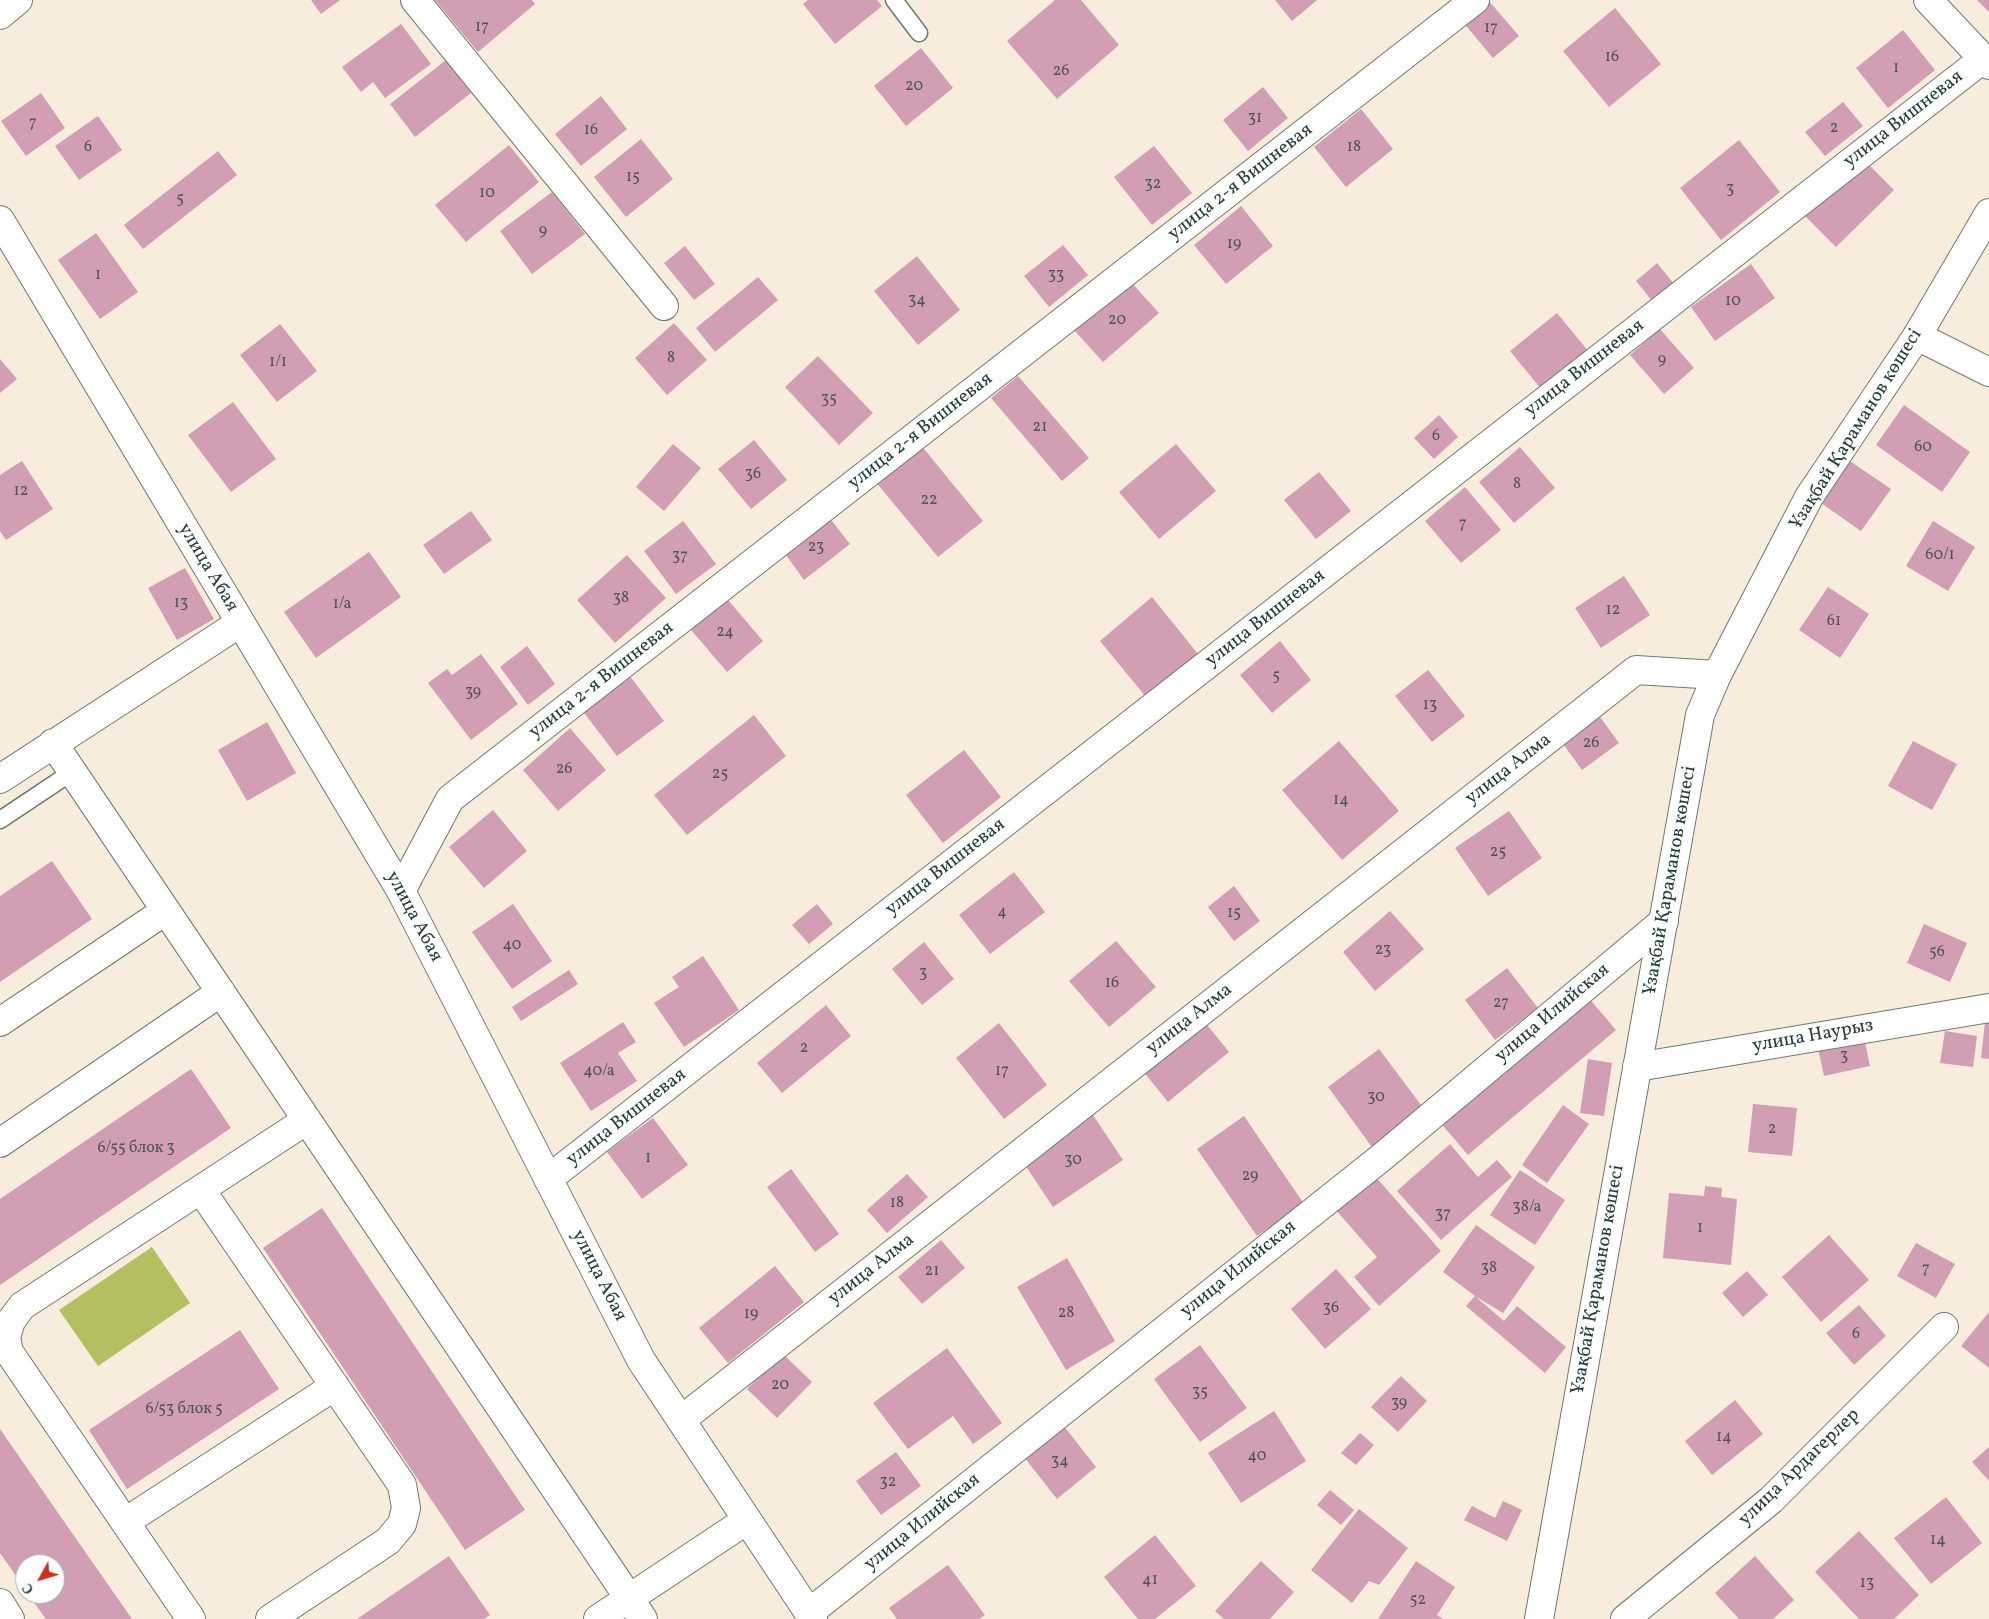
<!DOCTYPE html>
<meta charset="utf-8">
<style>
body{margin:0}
#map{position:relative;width:1989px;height:1619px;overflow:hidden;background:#f8eddc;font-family:Vollkorn,serif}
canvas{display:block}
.north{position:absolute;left:15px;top:1554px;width:50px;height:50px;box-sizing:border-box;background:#fff;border:1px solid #a5b1ae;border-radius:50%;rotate:231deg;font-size:14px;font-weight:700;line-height:20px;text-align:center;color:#1f3d34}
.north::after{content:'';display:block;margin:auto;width:18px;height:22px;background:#c8321e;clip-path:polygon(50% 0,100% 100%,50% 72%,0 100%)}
</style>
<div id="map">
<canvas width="1989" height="1619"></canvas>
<div class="north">С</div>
</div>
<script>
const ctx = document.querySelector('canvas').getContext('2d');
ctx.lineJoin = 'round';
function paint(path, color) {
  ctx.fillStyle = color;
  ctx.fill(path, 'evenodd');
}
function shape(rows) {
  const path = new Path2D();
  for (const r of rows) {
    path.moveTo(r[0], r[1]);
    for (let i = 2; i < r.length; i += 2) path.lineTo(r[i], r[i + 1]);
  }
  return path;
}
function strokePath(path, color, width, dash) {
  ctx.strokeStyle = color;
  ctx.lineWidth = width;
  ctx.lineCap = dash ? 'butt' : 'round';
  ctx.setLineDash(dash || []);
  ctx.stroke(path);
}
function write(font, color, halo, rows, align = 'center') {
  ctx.font = font + ' Vollkorn,serif';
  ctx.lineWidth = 4.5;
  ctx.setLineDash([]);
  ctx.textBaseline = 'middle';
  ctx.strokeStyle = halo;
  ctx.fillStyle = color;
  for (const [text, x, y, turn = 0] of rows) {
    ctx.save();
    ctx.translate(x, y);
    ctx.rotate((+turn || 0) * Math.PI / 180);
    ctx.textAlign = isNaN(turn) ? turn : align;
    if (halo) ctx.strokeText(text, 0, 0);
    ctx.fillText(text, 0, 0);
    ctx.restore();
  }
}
const green = shape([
 [152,1247,190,1303,98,1366,59,1310]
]);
const building = shape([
 [311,0,340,0,321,14],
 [435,0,532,0,535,4,478,52],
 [808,0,877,0,882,6,835,44,803,4],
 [1055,0,1081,0,1119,45,1057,99,1007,41],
 [1275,0,1317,0,1292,21],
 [1488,0,1519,36,1493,58,1462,21],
 [1977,0,1989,0,1989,12],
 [1615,8,1661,64,1609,107,1563,51],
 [401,24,431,64,385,98,373,82,361,92,342,67],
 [1903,30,1935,70,1888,108,1856,68],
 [921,48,953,88,906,126,874,86],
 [446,60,471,93,415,137,390,104],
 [1263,87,1288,118,1248,151,1223,120],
 [41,93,65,128,26,156,1,121],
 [601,96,627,129,581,166,555,134],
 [1843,102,1863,126,1825,156,1805,132],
 [1361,109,1393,149,1346,187,1314,147],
 [98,116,122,150,79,180,55,146],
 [641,139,673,179,626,217,594,177],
 [1739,140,1780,192,1721,240,1680,188],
 [509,145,539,182,466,242,435,205],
 [1154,146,1192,193,1152,225,1114,177],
 [218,151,237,175,143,249,124,225],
 [1862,158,1894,190,1836,247,1804,215],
 [552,192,585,234,532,274,500,231],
 [1241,206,1273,246,1226,284,1194,245],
 [96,233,138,292,100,319,58,260],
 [1063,245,1088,275,1049,307,1024,276],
 [685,246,715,284,694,300,664,263],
 [917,256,960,310,918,345,874,291],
 [1657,263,1674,284,1653,302,1636,281],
 [1751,264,1775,298,1715,341,1691,307],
 [758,277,778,300,715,352,696,328],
 [1130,281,1159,313,1103,362,1074,330],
 [1557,313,1589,352,1542,390,1510,351],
 [674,323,707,360,667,395,635,358],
 [280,324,317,371,277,402,240,355],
 [1660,329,1694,368,1664,394,1630,355],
 [818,356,873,413,839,445,785,387],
 [0,359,17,379,0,393],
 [1018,376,1089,458,1062,481,991,398],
 [233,402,276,459,231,492,188,435],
 [1904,405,1970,452,1942,492,1876,445],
 [1439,415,1458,437,1434,459,1414,438],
 [754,440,787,480,751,509,718,469],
 [673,444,701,468,664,511,636,487],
 [920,444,983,521,938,557,875,481],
 [1176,444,1216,491,1159,539,1119,492],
 [1520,447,1555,488,1514,523,1479,482],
 [22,461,53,509,6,540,0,531,0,475],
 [1850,461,1891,489,1861,531,1821,503],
 [1319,472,1351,511,1316,539,1284,500],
 [1465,487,1501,530,1461,563,1425,521],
 [471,511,492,540,444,574,423,545],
 [828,516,850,544,804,580,783,551],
 [683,521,716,564,676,594,644,551],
 [1933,521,1975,547,1948,591,1906,566],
 [369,552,401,597,316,658,284,612],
 [627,555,666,598,615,643,577,600],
 [185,568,214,619,177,640,148,588],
 [1624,576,1650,615,1601,648,1575,608],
 [1828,587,1869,614,1840,658,1799,630],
 [722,593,763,641,727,672,686,624],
 [1152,597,1198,654,1146,697,1100,641],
 [1280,641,1311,680,1272,713,1240,675],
 [527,646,555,684,528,705,500,667],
 [481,654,518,704,471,740,428,683,447,669,452,675],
 [1428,670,1465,716,1432,742,1395,696],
 [626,671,664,721,617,756,579,706],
 [754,715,786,756,687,835,654,795],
 [1600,717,1619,743,1582,770,1563,744],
 [267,722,296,773,247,801,218,750],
 [570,728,606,770,558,811,523,770],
 [1339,741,1399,811,1342,860,1282,790],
 [1913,741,1957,764,1932,810,1888,786],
 [964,750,1001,797,943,843,906,795],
 [493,810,527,851,484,888,449,847],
 [1509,811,1542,858,1488,896,1455,848],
 [52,861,92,919,0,982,0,896],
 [1014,872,1045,912,990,954,959,915],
 [1234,886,1260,921,1234,941,1208,907],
 [513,904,552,961,512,989,472,932],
 [817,904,833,924,809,944,792,925],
 [1390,911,1424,949,1375,991,1343,952],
 [1924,924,1967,943,1950,982,1907,963],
 [1116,941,1156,987,1109,1027,1069,981],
 [924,942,954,979,922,1005,892,969],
 [703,956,739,1010,684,1047,654,1003,679,987,672,977],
 [1507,968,1538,1008,1495,1040,1465,1000],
 [569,970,578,984,521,1021,512,1007],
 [1587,996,1616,1030,1468,1155,1439,1121],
 [826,1005,851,1036,782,1093,757,1063],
 [1204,1021,1229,1052,1168,1102,1143,1071],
 [623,1022,636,1042,618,1053,637,1081,591,1111,560,1063],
 [1985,1022,1989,1022,1989,1059,1981,1058],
 [999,1023,1047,1085,1004,1119,956,1058],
 [1945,1031,1977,1036,1973,1067,1940,1063],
 [1864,1038,1870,1066,1824,1076,1818,1048],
 [1379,1049,1424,1109,1372,1147,1328,1087],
 [1588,1059,1612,1063,1604,1116,1580,1113],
 [191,1069,231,1128,0,1285,0,1199],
 [1753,1104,1797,1108,1792,1156,1748,1152],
 [1563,1105,1589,1124,1547,1183,1522,1165],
 [1093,1115,1123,1160,1053,1207,1023,1162],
 [1244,1116,1304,1204,1257,1236,1197,1149],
 [653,1118,688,1165,642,1199,607,1152],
 [1450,1144,1478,1177,1497,1160,1512,1177,1441,1240,1397,1191],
 [791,1169,839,1234,815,1252,767,1187],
 [1520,1170,1565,1200,1535,1245,1490,1215],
 [907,1174,928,1197,887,1233,867,1210],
 [1374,1175,1441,1251,1379,1306,1354,1277,1377,1257,1335,1209],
 [1705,1186,1722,1188,1721,1197,1737,1199,1731,1265,1663,1258,1669,1193,1704,1196],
 [322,1208,525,1510,465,1550,263,1248],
 [1476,1225,1535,1267,1503,1313,1475,1296,1443,1272],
 [1829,1235,1869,1280,1821,1322,1782,1277],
 [941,1240,965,1268,922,1304,898,1277],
 [1916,1243,1955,1264,1936,1298,1897,1276],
 [1067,1258,1115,1341,1066,1370,1017,1287],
 [775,1266,804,1302,728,1363,699,1328],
 [1336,1269,1371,1309,1325,1349,1291,1309],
 [1747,1271,1768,1295,1743,1317,1722,1293],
 [1475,1296,1504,1321,1517,1306,1566,1347,1545,1373,1466,1306],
 [1859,1305,1886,1336,1854,1365,1826,1333],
 [1989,1312,1989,1368,1961,1346],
 [240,1330,279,1389,127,1489,89,1430],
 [1200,1345,1247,1408,1200,1442,1154,1379],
 [947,1348,1002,1423,973,1444,953,1416,908,1449,873,1403],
 [782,1353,812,1382,777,1418,747,1389],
 [1401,1376,1427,1401,1398,1432,1371,1407],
 [1735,1400,1763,1434,1712,1475,1685,1441],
 [1274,1411,1306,1461,1241,1503,1208,1453],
 [1063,1425,1096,1467,1057,1499,1024,1457],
 [0,1429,63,1520,132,1619,46,1619,28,1594,55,1594,55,1564,25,1564,25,1589,0,1553],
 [1360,1433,1374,1445,1356,1465,1341,1453],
 [1989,1447,1989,1481,1972,1462],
 [896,1452,921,1486,881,1515,856,1481],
 [1330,1490,1354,1510,1341,1525,1317,1505],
 [1946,1497,1982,1543,1931,1584,1894,1538],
 [1503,1501,1522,1510,1507,1541,1464,1520,1472,1506,1495,1518],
 [1359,1509,1408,1548,1379,1585,1369,1581,1352,1603,1311,1570],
 [1859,1531,1919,1595,1894,1619,1859,1619,1815,1572],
 [1155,1535,1196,1586,1155,1619,1138,1619,1104,1577],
 [449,1556,490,1615,484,1619,357,1619],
 [1755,1556,1794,1600,1773,1619,1739,1619,1715,1593],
 [1261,1561,1294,1592,1270,1619,1224,1619,1215,1611],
 [1416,1561,1455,1587,1437,1615,1443,1619,1378,1619],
 [948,1565,985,1615,979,1619,897,1619,889,1608]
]);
const lane = shape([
 [894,0,919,33],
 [0,820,72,772]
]);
const street = shape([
 [415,0,664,306],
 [1928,0,1989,65],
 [0,15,18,0],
 [1917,336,1989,372],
 [53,743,643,1619],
 [0,779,240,623],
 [401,891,450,799,1475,0],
 [0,1022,165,911],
 [1637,1067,1989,1008],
 [0,1143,221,992],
 [548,1179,1983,59],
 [201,1190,402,1485,406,1508,402,1524,388,1541,270,1619],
 [681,1420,1636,670,1717,675],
 [125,1522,335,1386],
 [0,1603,10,1619],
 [809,1613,1382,1157,1664,921],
 [191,1619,9,1352,6,1337,11,1321,22,1306,307,1120],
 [598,1619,747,1520],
 [1625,1619,1771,1500,1944,1327]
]);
const secondary = shape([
 [0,220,401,891,641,1360,813,1619],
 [1539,1619,1700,715,1717,675,1809,497,1917,336,1989,213]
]);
const numberNames = [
 ["17",482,28],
 ["17",1491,29],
 ["16",1612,58],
 ["1",1896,69],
 ["26",1061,72],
 ["20",914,87],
 ["31",1255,119],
 ["7",33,124],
 ["2",1834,129],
 ["16",591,131],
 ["6",88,148],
 ["18",1354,148],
 ["15",633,178],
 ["32",1153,185],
 ["3",1730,190],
 ["10",487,194],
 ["5",180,200],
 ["9",543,232],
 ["19",1234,245],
 ["1",98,276],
 ["33",1056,276],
 ["34",917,301],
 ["10",1733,302],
 ["20",1117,321],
 ["8",671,359],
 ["9",1662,361],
 ["1/1",278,363],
 ["35",829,400],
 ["21",1040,428],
 ["6",1436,437],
 ["60",1923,448],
 ["36",753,475],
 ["8",1517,485],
 ["12",21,492],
 ["22",929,501],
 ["7",1463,525],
 ["23",816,548],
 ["60/1",1940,556],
 ["37",680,557],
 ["38",621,599],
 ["13",181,604],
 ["1/а",342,605],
 ["12",1613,611],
 ["61",1834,622],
 ["24",725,633],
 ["5",1276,677],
 ["39",473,693],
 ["13",1430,706],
 ["26",1591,744],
 ["26",564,770],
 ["25",720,775],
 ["14",1341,801],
 ["25",1498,853],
 ["4",1002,913],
 ["15",1234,914],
 ["40",512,946],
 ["23",1383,951],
 ["56",1937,953],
 ["3",923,974],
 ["16",1112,984],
 ["27",1501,1004],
 ["2",804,1049],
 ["3",1844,1057],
 ["40/а",599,1072],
 ["17",1002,1072],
 ["30",1376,1098],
 ["2",1772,1130],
 ["6/55 блок 3",136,1149],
 ["1",648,1159],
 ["30",1073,1161],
 ["29",1250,1177],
 ["18",897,1204],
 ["38/а",1527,1208],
 ["37",1443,1215],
 ["1",1700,1229],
 ["38",1489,1269],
 ["7",1926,1270],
 ["21",932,1272],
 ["36",1331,1309],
 ["28",1066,1314],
 ["19",751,1315],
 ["6",1856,1335],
 ["20",780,1386],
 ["35",1200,1393],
 ["39",1399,1404],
 ["6/53 блок 5",184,1410],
 ["14",1724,1438],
 ["40",1257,1457],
 ["34",1060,1462],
 ["32",888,1483],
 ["14",1938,1541],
 ["41",1150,1581],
 ["13",1867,1584],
 ["52",1418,1601]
];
const streetNames = [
 ["улица Вишневая",1904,120,-38],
 ["улица 2-я Вишневая",1241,183,-38],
 ["улица Вишневая",1585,369,-38],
 ["Ұзақбай Қараманов көшесі",1857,430,-58],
 ["улица 2-я Вишневая",921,432,-38],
 ["улица Абая",207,568,59],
 ["улица Вишневая",1266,619,-38],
 ["улица 2-я Вишневая",602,681,-38],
 ["улица Алма",1509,770,-38],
 ["улица Вишневая",946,868,-38],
 ["Ұзақбай Қараманов көшесі",1671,881,-80],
 ["улица Абая",413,917,62],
 ["улица Илийская",1553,1014,-40],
 ["улица Алма",1190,1020,-38],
 ["улица Наурыз",1813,1037,-10],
 ["улица Вишневая",627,1118,-38],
 ["улица Алма",872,1270,-38],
 ["улица Илийская",1239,1270,-39],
 ["улица Абая",598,1276,63],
 ["Ұзақбай Қараманов көшесі",1599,1280,-80],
 ["улица Ардагерлер",1800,1468,-44],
 ["улица Илийская",923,1523,-39]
];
paint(green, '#b3bf61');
paint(building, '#d19eb4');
strokePath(lane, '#6b7b6f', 19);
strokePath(street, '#6b7b6f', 30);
strokePath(secondary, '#6b7b6f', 30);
strokePath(lane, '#fff', 16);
strokePath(street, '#fff', 28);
strokePath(secondary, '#fff', 28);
write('16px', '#4c5554', null, numberNames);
write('19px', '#1f3d34', '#fff', streetNames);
</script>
